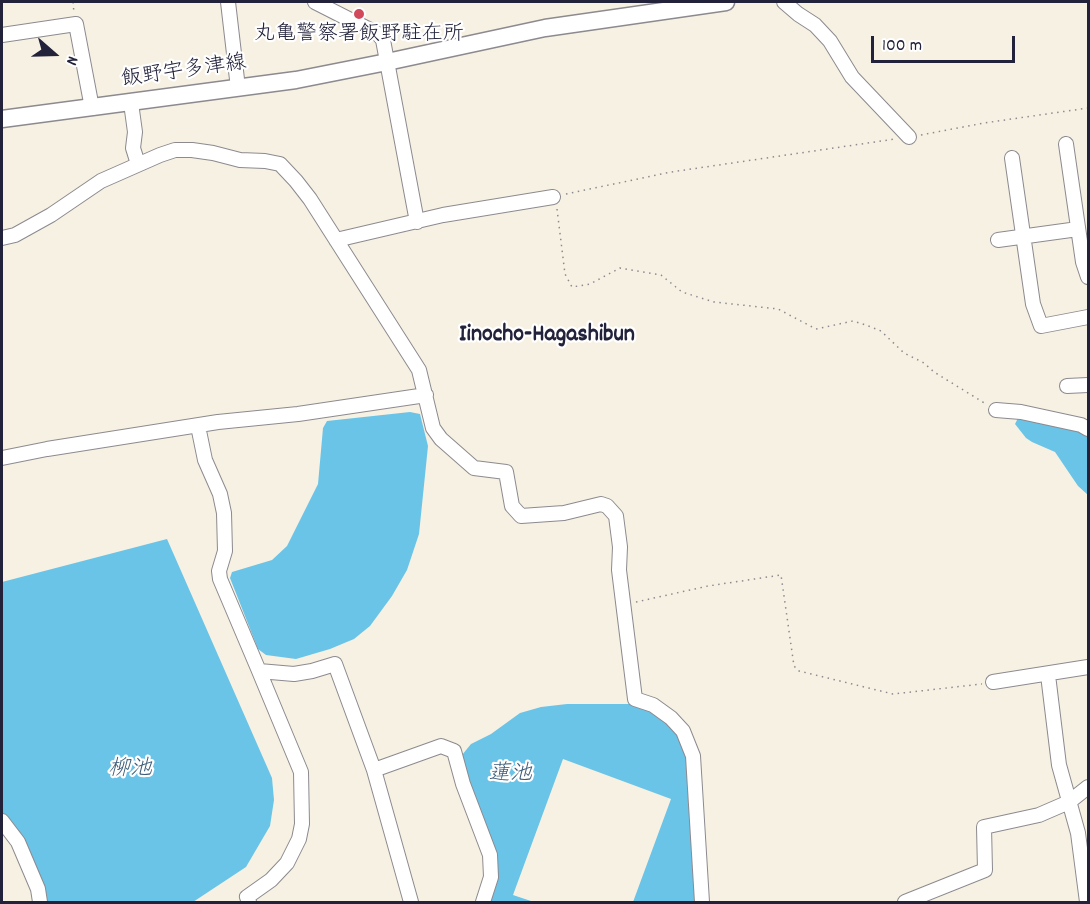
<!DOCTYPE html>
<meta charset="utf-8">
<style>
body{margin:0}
#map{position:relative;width:1090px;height:904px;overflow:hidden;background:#f7f1e3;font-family:Dekko,sans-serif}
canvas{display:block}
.frame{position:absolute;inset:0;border:3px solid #22223b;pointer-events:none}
.north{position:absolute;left:24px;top:24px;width:60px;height:60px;-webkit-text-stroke:4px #fff;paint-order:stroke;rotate:110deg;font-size:16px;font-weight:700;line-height:24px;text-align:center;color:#22223b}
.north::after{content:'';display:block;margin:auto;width:21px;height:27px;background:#22223b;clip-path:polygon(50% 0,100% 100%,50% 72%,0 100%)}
.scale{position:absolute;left:871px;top:36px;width:144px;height:27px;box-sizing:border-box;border:3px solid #22223b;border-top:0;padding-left:8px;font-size:18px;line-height:21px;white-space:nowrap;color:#22223b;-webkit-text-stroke:4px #fff;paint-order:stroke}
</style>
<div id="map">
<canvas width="1090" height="904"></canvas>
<div class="frame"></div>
<div class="north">N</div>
<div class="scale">100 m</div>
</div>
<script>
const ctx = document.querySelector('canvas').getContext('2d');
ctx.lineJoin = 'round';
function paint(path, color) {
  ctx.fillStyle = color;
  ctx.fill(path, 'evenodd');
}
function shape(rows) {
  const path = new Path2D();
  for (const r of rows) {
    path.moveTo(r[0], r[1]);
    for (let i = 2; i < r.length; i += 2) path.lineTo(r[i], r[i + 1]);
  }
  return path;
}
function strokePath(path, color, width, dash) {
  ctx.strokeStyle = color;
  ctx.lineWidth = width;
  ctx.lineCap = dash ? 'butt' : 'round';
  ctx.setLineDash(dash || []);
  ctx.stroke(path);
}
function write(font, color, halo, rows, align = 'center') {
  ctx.font = font + ' Dekko,"Klee One",sans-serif';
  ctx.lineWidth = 4.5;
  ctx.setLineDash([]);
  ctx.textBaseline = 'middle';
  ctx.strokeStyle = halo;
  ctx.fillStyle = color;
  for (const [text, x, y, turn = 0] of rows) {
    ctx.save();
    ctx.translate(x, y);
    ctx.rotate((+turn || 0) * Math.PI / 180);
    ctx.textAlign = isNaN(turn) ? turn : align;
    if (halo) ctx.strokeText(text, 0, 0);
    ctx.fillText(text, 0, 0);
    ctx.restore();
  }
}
const water = shape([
 [410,412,420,414,428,446,419,534,407,570,392,596,370,626,354,639,330,649,296,659,266,655,258,649,230,578,232,572,272,560,287,546,318,484,323,428,327,421],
 [1018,418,1030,418,1088,435,1088,495,1078,486,1055,452,1032,442,1026,438,1015,424],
 [167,539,272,778,274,800,270,826,246,867,193,902,47,902,45,891,17,832,2,812,2,582],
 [567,704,644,704,672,727,683,746,688,764,697,902,633,902,671,799,563,759,513,895,534,902,487,902,494,877,469,792,462,755,471,744,491,734,520,713,541,707]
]);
const path = shape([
 [73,2,74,13],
 [921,135,984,123,1088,108],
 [566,194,671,172,895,139],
 [557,209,565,274,572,287,590,284,620,268,661,275,682,292,714,302,778,309,816,329,853,321,866,325,881,331,904,353,924,363,934,372,986,404],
 [636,602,708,586,781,575,794,666,799,671,893,694,982,684]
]);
const minor = shape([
 [228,2,238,88],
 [315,2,378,34,383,40,417,222],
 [784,2,798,14,815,25,830,41,852,77,909,137],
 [2,35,76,24,92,108],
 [131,103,135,132,133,148,138,164],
 [1066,144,1083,262,1088,277],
 [1012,158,1033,304,1041,326,1088,317],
 [2,238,15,235,51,215,101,181,160,155,175,150,192,150,213,153,240,160,265,161,280,164,296,181,310,199,419,370,433,428,441,439,474,468,506,472,512,506,521,516,564,513,601,504,607,506,616,516,620,547,619,570,635,699,653,705,671,718,683,731,693,756,702,902],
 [336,240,443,215,553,197],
 [998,240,1078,229],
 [1067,386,1088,385],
 [996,410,1021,412,1081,425,1088,429],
 [198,426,205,460,220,494,224,513,225,551,219,571,220,579,259,671,294,674,312,671,335,664,374,770,411,902],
 [2,458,47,449,218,422,298,414,426,395],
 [1048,675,1059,765,1078,833,1087,902],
 [993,682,1088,667],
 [374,770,441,746,454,751,463,784,490,855,491,877,483,902],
 [2,821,18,842,38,889,40,902],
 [249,902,247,897,271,880,287,863,299,839,302,824,301,772,259,671],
 [905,902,985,870,984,827,1039,815,1069,802,1088,787]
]);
const major = shape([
 [2,119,296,80,387,62,545,28,726,2]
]);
const markers = [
 [359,14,6,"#d1495b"]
];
const poiNames = [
 ["丸亀警察署飯野駐在所",359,36]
];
const streetNames = [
 ["飯野宇多津線",184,73,-8]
];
const waterNames = [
 ["柳池",130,771],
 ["蓮池",510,776]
];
const quarterNames = [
 ["Iinocho-Hagashibun",547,337]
];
paint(water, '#6ac4e8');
strokePath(minor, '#8c8a8f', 16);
strokePath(major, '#8c8a8f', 19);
strokePath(path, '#8c8a8f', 1.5, [1.5, 4.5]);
strokePath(minor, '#fff', 14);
strokePath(major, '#fff', 16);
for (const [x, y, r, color] of markers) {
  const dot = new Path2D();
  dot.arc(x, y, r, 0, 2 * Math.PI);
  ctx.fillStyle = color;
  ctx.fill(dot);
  strokePath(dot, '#fff', 2);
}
write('21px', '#22223b', '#fff', poiNames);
write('21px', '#22223b', '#fff', streetNames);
write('italic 22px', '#3b5b78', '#fff', waterNames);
write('bold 24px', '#22223b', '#fff', quarterNames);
</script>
